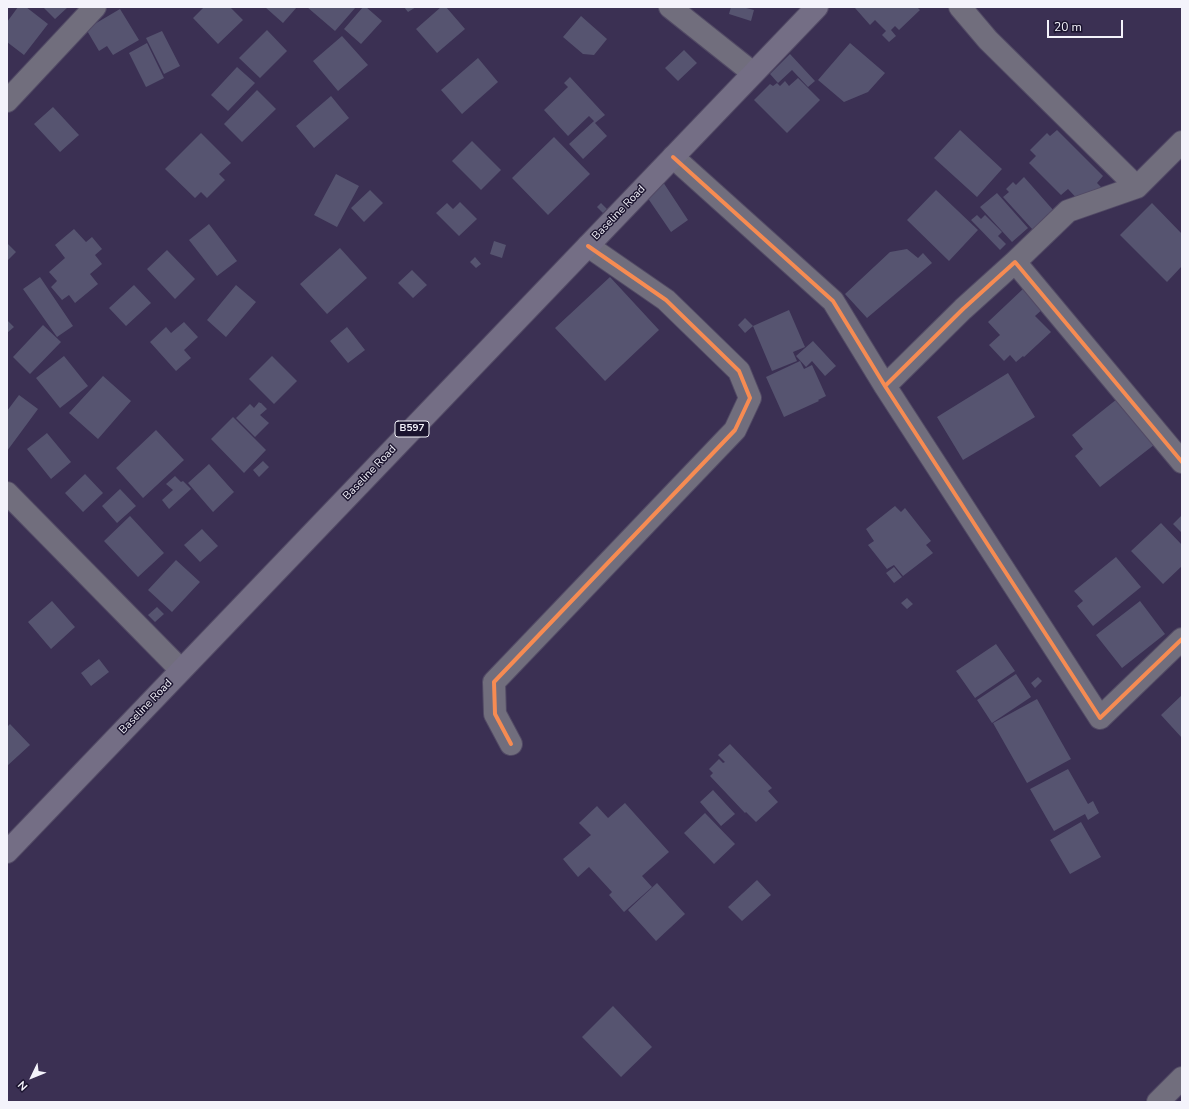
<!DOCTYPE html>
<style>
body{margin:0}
#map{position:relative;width:1189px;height:1109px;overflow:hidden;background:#3b3053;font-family:"Nunito Sans",sans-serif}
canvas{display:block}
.frame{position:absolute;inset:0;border:8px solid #f4f3fb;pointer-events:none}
.north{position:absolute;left:12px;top:1057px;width:40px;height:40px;-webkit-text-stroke:3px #1b142f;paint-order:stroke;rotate:227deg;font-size:11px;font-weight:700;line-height:16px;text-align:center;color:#f4f3fb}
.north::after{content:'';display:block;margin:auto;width:14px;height:18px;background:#f4f3fb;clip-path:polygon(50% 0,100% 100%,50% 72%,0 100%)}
.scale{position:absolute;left:1047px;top:20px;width:76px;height:18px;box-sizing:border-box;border:2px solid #f4f3fb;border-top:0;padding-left:5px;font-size:12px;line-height:14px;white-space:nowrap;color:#f4f3fb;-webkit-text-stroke:3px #1b142f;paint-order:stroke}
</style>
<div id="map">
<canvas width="1189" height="1109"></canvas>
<div class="frame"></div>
<div class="north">N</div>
<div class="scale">20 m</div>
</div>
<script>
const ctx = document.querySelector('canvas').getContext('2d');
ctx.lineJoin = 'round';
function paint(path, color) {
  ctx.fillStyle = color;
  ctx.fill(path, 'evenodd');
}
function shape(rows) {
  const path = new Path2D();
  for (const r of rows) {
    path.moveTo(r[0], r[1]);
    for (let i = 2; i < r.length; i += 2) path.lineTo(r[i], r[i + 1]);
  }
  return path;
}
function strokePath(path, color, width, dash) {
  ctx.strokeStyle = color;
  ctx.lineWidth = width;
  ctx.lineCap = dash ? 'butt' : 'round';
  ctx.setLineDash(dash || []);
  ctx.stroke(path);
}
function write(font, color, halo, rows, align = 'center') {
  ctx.font = font + ' "Nunito Sans",sans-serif';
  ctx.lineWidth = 3;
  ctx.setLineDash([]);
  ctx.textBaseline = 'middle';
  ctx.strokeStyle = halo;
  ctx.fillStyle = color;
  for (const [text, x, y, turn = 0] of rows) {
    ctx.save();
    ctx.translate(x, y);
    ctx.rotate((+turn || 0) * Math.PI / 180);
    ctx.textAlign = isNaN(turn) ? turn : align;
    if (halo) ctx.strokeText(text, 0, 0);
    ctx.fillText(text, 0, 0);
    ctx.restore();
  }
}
const building = shape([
 [18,7,26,7,48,24,24,55,7,42,7,22],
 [43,7,68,7,55,19],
 [204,7,230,7,243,20,218,44,193,18],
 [265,7,297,7,283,23],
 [307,7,356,7,335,31],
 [363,7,366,7,382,21,361,44,344,29],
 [404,7,416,7,408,12],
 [441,7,446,7,465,29,437,53,416,29],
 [731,7,742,7,754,10,751,21,729,14],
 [856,7,917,7,920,10,899,30,895,26,891,30,896,36,889,42,882,35,886,31,875,20,870,25,855,8],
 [120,9,139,40,113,55,107,46,99,51,86,29],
 [581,16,607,39,594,55,583,54,563,37],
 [267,30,287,51,260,78,239,58],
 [162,31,180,66,164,74,146,38],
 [342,36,368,65,338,91,313,61],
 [147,43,164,78,146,87,129,53],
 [850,43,885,73,868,92,844,102,818,80],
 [684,50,697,63,678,81,665,68],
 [790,54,815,81,808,87,792,70,778,83,770,74],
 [478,58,498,82,462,114,441,90],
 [237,67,255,83,228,111,211,95],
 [570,77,605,115,595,123,607,136,583,159,569,144,594,121,589,116,568,136,544,110,568,87,564,83],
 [798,78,820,100,787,133,754,100,770,84,773,86,777,83,780,86,785,81,789,86],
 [257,90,276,109,242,142,224,124],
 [331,96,349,118,314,148,296,126],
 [53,107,79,135,60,152,34,124],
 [960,130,1002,169,977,197,934,158],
 [1057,130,1103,176,1097,183,1101,187,1083,205,1068,189,1061,195,1029,163,1036,156,1030,150,1047,133,1050,136],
 [201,133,231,163,219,174,225,180,207,198,201,192,195,198,165,169],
 [554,137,590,174,548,215,512,178],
 [472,141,501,170,481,190,452,161],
 [336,174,359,186,337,227,314,215],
 [1024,177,1054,211,1033,230,1003,197,1009,192,1006,189,1013,182,1016,185],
 [663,182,688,220,671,232,645,194],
 [370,190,383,203,364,222,351,208],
 [936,190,978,230,949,261,907,220],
 [997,193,1028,228,1012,242,980,207],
 [460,202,477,219,459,236,436,213,447,203,453,209],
 [601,203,607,209,603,213,597,207],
 [1152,203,1182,234,1182,266,1167,282,1120,235],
 [977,215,981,219,985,215,1002,232,998,236,1006,244,1000,250,971,220],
 [209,224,237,261,217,276,189,240],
 [74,229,86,242,92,237,102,249,95,255,102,264,90,274,98,284,75,303,69,295,62,300,51,287,57,281,49,272,65,258,55,245],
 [494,241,506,245,502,258,490,254],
 [7,243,16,252,7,261],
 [340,248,367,278,327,314,300,284],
 [907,249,918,258,923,253,932,263,867,318,845,294,890,252],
 [167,250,195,279,175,299,147,269],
 [475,257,481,264,476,268,470,262],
 [412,270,427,285,413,298,398,283],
 [40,277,73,326,57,337,23,289],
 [610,277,659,330,605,381,555,328],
 [134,285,151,303,126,326,109,308],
 [236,285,256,302,226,337,207,320],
 [1024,288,1044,308,1035,316,1051,332,1024,357,1023,356,1016,362,1010,355,1004,361,989,345,1000,335,988,322],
 [789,310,805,347,793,352,797,361,772,371,753,326,745,333,738,325,745,318,753,326],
 [7,320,14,327,7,333],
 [184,322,198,337,184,350,191,358,176,371,150,342,166,327,171,333],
 [43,325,61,342,30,374,13,357],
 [347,327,365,350,348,363,330,341],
 [813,341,836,366,825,376,812,361,806,367,796,356],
 [64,356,88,386,60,408,36,378],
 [272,356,297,381,274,404,249,379],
 [800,361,804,369,812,365,826,396,818,400,819,401,784,417,766,377],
 [1008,373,1035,417,963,460,937,417],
 [103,376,131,401,98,439,69,413],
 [19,395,38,409,7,451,7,411],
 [1122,395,1159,441,1100,487,1075,456,1083,449,1072,435],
 [259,402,260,403,261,403,267,409,260,415,269,423,255,437,236,418,250,404,254,408],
 [233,417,266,450,244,473,211,439],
 [156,430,184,460,143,498,116,468],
 [47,433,71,462,51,479,27,449],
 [263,461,269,467,259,477,253,470],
 [209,464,234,492,213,512,188,483],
 [85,474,103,493,83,512,65,493],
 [175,476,181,482,183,481,191,489,169,509,162,500,173,490,166,484],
 [120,489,136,506,117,523,102,506],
 [895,506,901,512,905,508,931,541,926,545,933,553,903,576,894,565,887,569,868,545,874,541,866,529],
 [1182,515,1182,533,1173,524],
 [130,516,164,553,138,577,104,541],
 [1161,523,1182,545,1182,566,1163,584,1131,551],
 [202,529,218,546,200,562,184,545],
 [1116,557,1141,587,1093,626,1077,606,1083,601,1074,591],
 [176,560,200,582,172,612,148,590],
 [894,567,902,577,894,583,886,573],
 [907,598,913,604,907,609,901,603],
 [52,601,75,627,51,649,28,622],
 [1140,601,1165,634,1122,668,1096,635],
 [157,607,164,614,155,622,148,615],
 [996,644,1015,671,975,698,956,671],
 [99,659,109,672,91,686,81,673],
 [1016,674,1031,697,992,723,977,700],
 [1038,677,1042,681,1035,688,1031,683],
 [1182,695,1182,738,1161,715],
 [1037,699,1071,759,1027,783,993,723],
 [10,724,30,745,7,766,7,727],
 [730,744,772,788,768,791,778,802,756,822,746,812,745,813,710,776,713,773,709,769,719,759,723,763,725,762,718,755],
 [1068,769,1088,804,1093,801,1099,813,1088,820,1085,814,1054,831,1030,789],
 [713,790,735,814,721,826,700,802],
 [625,803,669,852,642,876,652,887,624,912,609,895,612,892,589,867,578,877,563,859,591,835,579,823,597,806,608,818],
 [705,813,735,844,714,864,684,833],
 [1081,822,1101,857,1070,874,1050,840],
 [757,880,771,895,742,921,728,907],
 [657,883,685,914,656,941,628,910],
 [613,1006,652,1047,621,1077,582,1037]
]);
const street = shape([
 [670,7,753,73],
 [960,7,988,40,1137,187,1182,142],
 [7,101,95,7],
 [673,157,833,301,885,386,1100,718,1182,639],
 [1015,262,1068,211,1137,187],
 [885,386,963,309,1015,262,1182,462],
 [7,493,181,670],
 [511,744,495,714,494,682,735,430,750,398,739,371,666,300,588,246],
 [1158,1102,1182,1078]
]);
const primary = shape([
 [7,852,817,7]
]);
const cycleway = shape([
 [673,157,833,301,885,386,1100,718,1182,639],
 [885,386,963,309,1015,262,1182,462],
 [511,744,495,714,494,682,735,430,750,398,739,371,666,300,588,246]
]);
const shields = [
 [412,429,34]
];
const shieldNames = [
 ["B597",412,429]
];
const streetNames = [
 ["Baseline Road",619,213,-46],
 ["Baseline Road",370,473,-46],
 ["Baseline Road",146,707,-46]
];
paint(building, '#565470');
strokePath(street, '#524a65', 24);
strokePath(primary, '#524a65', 24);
strokePath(street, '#716e7d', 22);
strokePath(primary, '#746e85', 22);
strokePath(cycleway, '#f68b52', 4);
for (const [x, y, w] of shields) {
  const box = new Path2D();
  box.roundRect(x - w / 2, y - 8, w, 16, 3);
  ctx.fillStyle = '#1b142f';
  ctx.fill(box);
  strokePath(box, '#f4f3fb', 1);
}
write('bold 10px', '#f4f3fb', null, shieldNames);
write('11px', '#f4f3fb', '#1b142f', streetNames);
</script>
